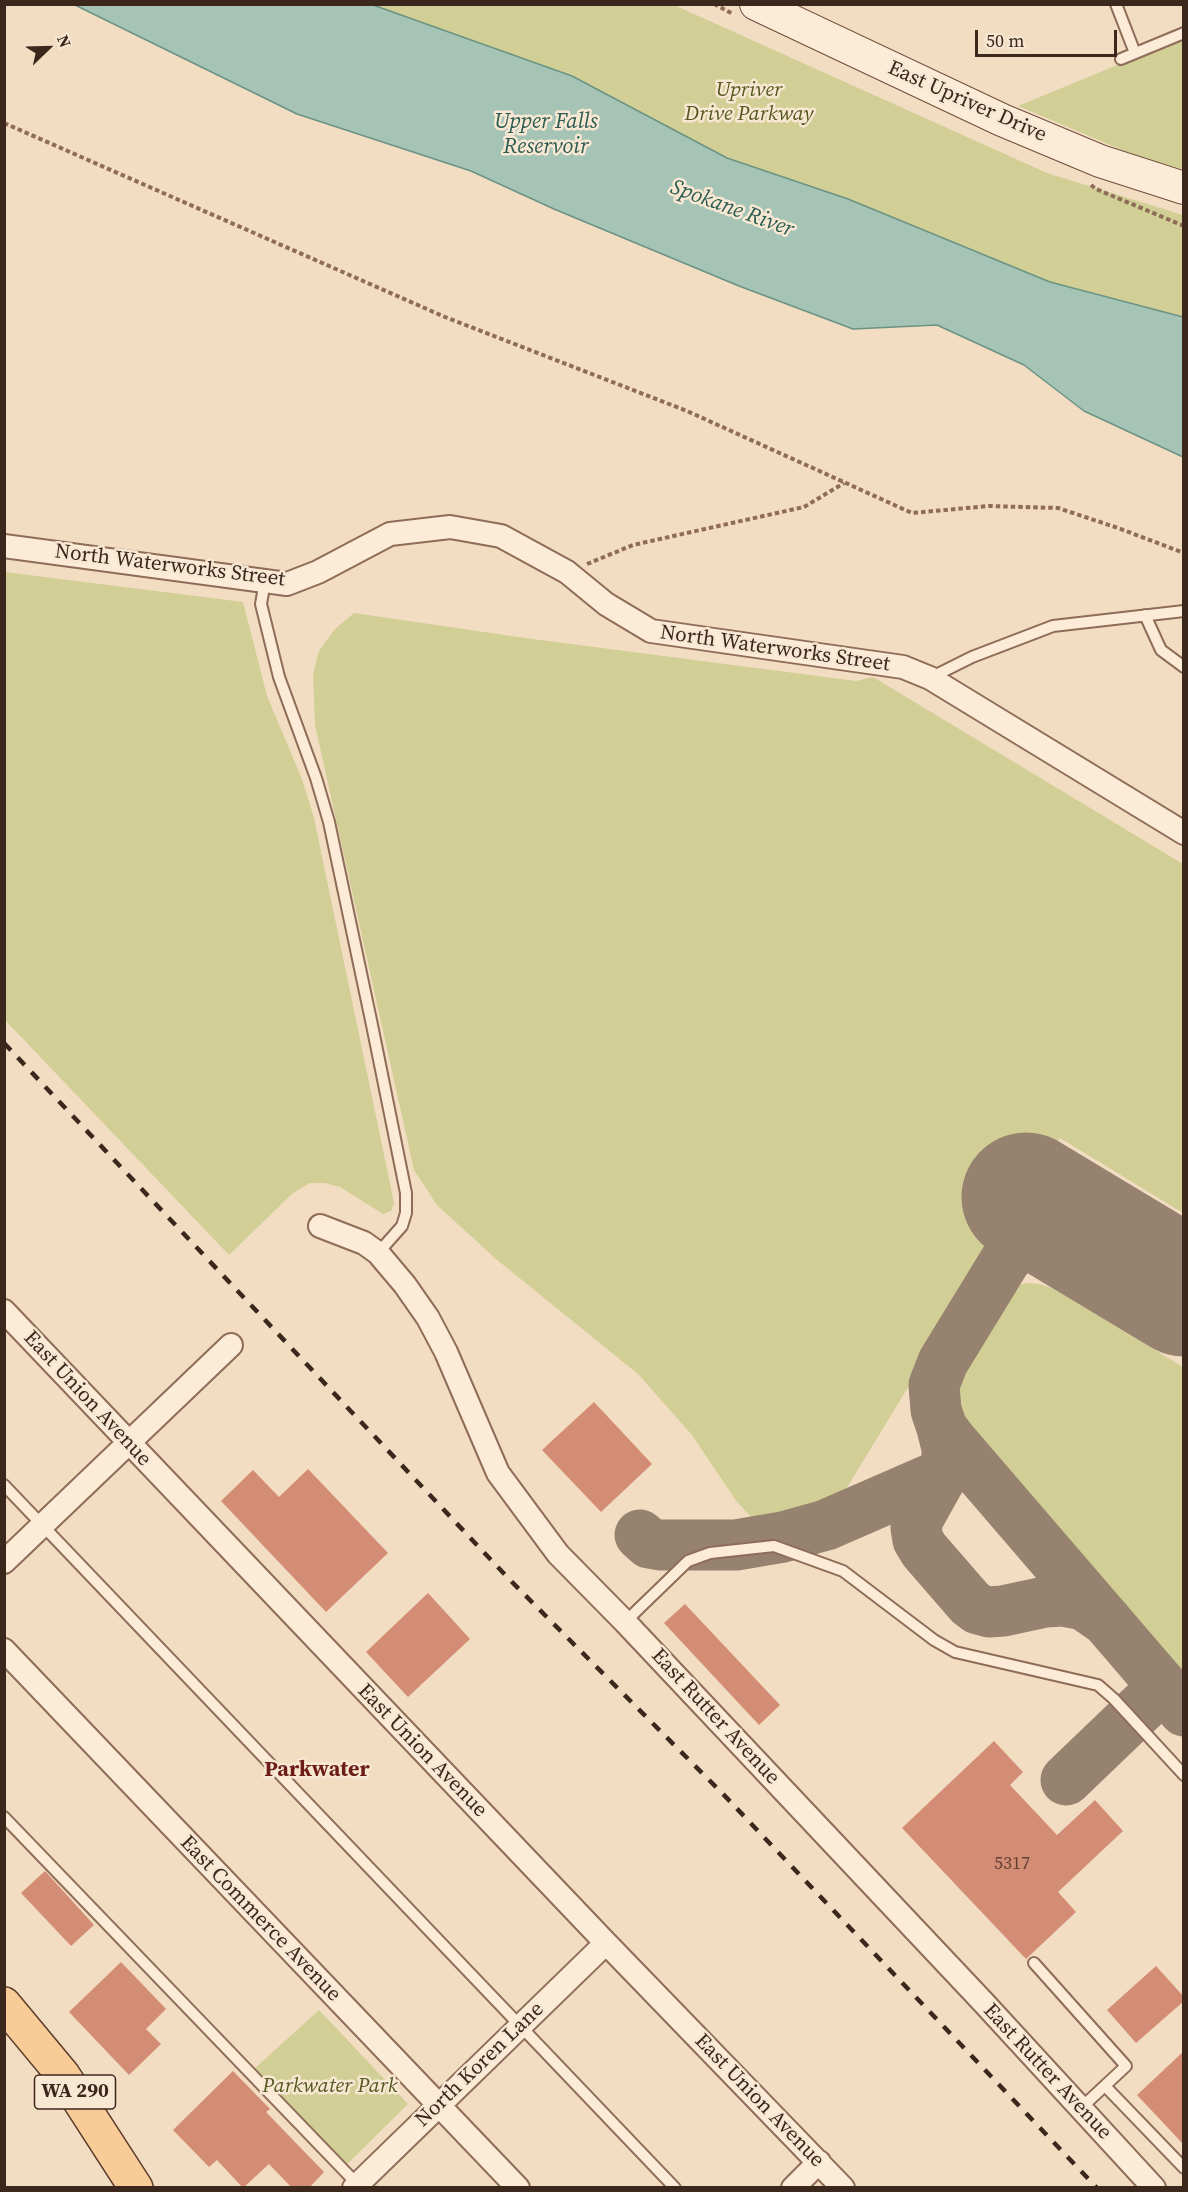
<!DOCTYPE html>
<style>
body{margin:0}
#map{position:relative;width:1188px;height:2192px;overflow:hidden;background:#f2dcc2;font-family:"Source Serif 4",serif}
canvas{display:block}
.frame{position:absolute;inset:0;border:6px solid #3c271d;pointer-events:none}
.north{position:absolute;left:18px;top:18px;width:60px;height:60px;-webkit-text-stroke:4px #f8e8d3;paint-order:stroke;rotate:67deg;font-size:16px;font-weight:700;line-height:24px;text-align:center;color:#3c271d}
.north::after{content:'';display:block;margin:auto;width:21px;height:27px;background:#3c271d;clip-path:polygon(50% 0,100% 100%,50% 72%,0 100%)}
.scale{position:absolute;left:975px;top:30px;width:142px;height:27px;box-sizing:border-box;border:3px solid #3c271d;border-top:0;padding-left:8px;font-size:18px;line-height:21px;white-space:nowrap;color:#3c271d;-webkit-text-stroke:4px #f8e8d3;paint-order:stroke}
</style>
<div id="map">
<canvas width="1188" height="2192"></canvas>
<div class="frame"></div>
<div class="north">N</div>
<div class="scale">50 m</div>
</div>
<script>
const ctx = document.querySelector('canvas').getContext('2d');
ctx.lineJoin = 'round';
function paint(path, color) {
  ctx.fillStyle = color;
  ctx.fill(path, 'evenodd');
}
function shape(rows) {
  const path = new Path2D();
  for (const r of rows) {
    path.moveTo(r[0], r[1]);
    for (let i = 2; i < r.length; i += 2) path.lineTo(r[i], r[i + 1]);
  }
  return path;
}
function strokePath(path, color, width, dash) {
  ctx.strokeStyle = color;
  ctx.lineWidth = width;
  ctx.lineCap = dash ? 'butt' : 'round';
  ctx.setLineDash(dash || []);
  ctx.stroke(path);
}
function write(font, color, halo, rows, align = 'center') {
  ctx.font = font + ' "Source Serif 4",serif';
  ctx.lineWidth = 5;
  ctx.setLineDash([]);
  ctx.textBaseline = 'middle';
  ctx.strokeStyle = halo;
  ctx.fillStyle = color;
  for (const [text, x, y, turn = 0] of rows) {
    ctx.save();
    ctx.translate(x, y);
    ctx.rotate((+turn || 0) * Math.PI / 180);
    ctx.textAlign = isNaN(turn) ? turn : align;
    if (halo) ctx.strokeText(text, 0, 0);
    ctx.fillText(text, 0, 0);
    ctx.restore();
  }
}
const green = shape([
 [373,5,674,5,1047,173,1183,215,1183,317,1050,282,848,199,727,158,572,76],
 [1183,38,1183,169,1141,158,1018,106],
 [5,572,243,602,267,696,302,779,314,818,394,1203,391,1211,383,1214,340,1187,325,1183,310,1183,293,1193,229,1255,5,1020],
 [354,613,525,638,856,681,873,677,1183,864,1183,1213,1060,1138,840,1499,829,1506,804,1516,760,1526,737,1502,692,1435,638,1374,496,1259,437,1205,414,1170,315,725,313,674,319,651,335,629],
 [1027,1283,1040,1284,1054,1289,1183,1367,1183,1688,955,1422,948,1411,945,1398,948,1384,1003,1293,1016,1286],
 [319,2010,408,2104,345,2166,253,2070]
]);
const water = shape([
 [75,5,373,5,572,76,727,158,848,199,1050,282,1183,317,1183,457,1084,411,1024,365,937,325,853,329,739,286,554,209,471,171,297,114,75,5]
]);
const taxiway = shape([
 [1087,1233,1069,1232,1036,1239,1017,1248,1006,1259,943,1362,934,1385,936,1410,942,1428,951,1440,1184,1711],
 [942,1428,947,1448,947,1461,943,1474,919,1517,916,1528,918,1540,924,1550,970,1603,978,1609,989,1612,1003,1611,1045,1602,1062,1601,1084,1605,1107,1621],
 [640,1535,649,1543,660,1545,736,1545,783,1537,826,1525,943,1474],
 [1066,1780,1163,1687]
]);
const runway = shape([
 [1026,1197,1184,1292]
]);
const building = shape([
 [594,1402,652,1464,601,1512,542,1450],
 [308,1469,388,1553,326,1612,221,1501,253,1470,279,1497],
 [428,1593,470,1639,408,1697,366,1652],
 [685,1604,780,1705,759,1725,664,1623],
 [994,1741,1023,1772,1010,1785,1057,1835,1095,1800,1123,1831,1058,1892,1076,1912,1026,1959,902,1828],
 [45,1871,94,1925,71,1946,21,1893],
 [121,1962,166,2009,146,2029,161,2044,129,2075,69,2012],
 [1156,1966,1184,1997,1184,2001,1136,2043,1107,2010],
 [1184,2051,1184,2145,1137,2095],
 [233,2071,270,2109,266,2112,324,2172,309,2188,292,2188,269,2164,243,2188,217,2160,209,2167,173,2130]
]);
const path = shape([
 [714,4,733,14],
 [4,123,445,317,687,411,912,513,989,506,1058,508,1118,528,1184,553],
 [1091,185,1096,189,1184,226],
 [587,564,633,545,804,507,844,483]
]);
const lane = shape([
 [1116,4,1135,53],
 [1121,59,1184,33],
 [265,581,261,604,279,677,316,778,329,822,372,1025,406,1193,406,1213,402,1226,378,1253],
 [1145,615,1161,650,1184,667],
 [930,678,972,657,1053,626,1184,611],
 [4,1485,675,2188],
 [625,1622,688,1561,710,1553,774,1546,843,1571,934,1640,955,1652,1098,1685,1114,1699,1184,1775],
 [4,1817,360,2187],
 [1034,1963,1126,2066,1081,2108],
 [1105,2086,1184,2168]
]);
const street = shape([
 [4,546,287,584,318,572,390,534,450,527,501,536,567,572,606,604,651,631,903,667,930,678,1184,833],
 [320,1226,364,1243,378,1253,405,1285,428,1318,446,1352,498,1473,558,1554,625,1622,984,2003,1154,2188],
 [4,1311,606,1943,843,2188],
 [4,1562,231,1345],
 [4,1650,518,2188],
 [354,2188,606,1943],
 [793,2188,819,2162]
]);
const secondary = shape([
 [756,4,1002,120,1100,161,1184,188]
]);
const primary = shape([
 [4,2004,63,2075,136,2188]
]);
const rail = shape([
 [4,1043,509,1579,723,1794,1097,2188]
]);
const numberNames = [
 ["5317",1012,1864]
];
const shields = [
 [75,2092,81]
];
const shieldNames = [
 ["WA 290",75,2092]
];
const parkNames = [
 ["Upriver",749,91],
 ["Drive Parkway",749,115],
 ["Parkwater Park",330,2087]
];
const streetNames = [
 ["East Upriver Drive",967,102,24],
 ["North Waterworks Street",170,566,7],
 ["North Waterworks Street",775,649,8],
 ["East Union Avenue",87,1399,47],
 ["East Rutter Avenue",715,1717,47],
 ["East Union Avenue",422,1751,46],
 ["East Commerce Avenue",260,1919,46],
 ["North Koren Lane",480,2065,-44],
 ["East Rutter Avenue",1047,2072,47],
 ["East Union Avenue",759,2101,46]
];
const waterNames = [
 ["Upper Falls",546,122],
 ["Reservoir",546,147],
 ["Spokane River",732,209,20]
];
const neighbourhoodNames = [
 ["Parkwater",317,1770]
];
paint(green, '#d1cf95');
paint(water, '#a5c4b6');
strokePath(water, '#6b9383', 1.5);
strokePath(taxiway, '#978270', 51);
strokePath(runway, '#978270', 129);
paint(building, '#d38d75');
strokePath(lane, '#8e6c58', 14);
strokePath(street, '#8e6c58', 26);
strokePath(secondary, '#6f4d3b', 34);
strokePath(primary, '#5b3b2c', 36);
strokePath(path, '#8e6c58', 4, [4.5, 3]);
strokePath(lane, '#fcebd7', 10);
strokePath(street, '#fcebd7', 22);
strokePath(secondary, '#fcebd7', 32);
strokePath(primary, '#f8cb97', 33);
strokePath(rail, '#3c271d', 4.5, [10, 10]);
write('18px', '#624033', null, numberNames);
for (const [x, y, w] of shields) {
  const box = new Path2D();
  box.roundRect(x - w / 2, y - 17, w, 34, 4.5);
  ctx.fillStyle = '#f8e8d3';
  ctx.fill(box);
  strokePath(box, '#3c271d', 1.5);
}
write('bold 20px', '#3c271d', null, shieldNames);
write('italic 21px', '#555a22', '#f8e8d3', parkNames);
write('21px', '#3c271d', '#f8e8d3', streetNames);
write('italic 22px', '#2b5d52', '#f8e8d3', waterNames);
write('bold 22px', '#6d1d19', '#f8e8d3', neighbourhoodNames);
</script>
